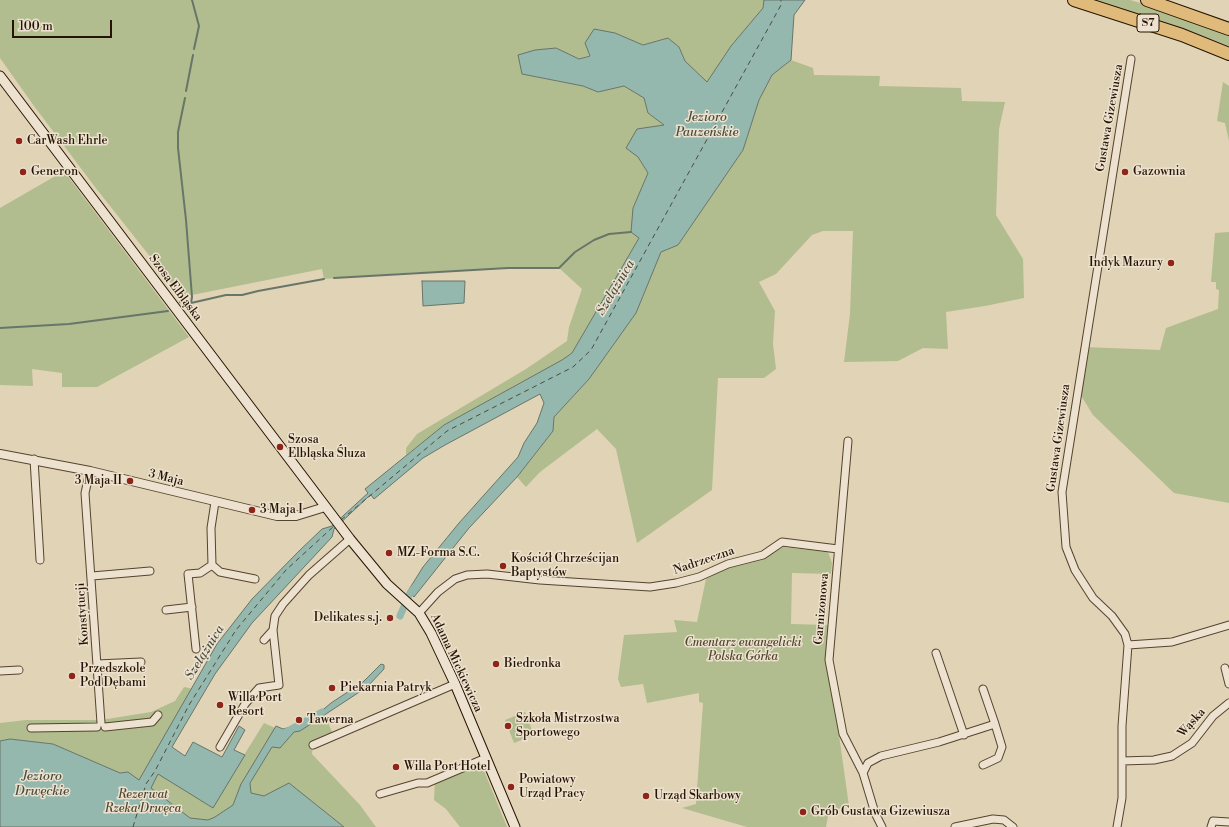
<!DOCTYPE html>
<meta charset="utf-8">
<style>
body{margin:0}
#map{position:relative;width:1229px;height:827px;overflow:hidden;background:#e1d3b5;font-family:"Libre Bodoni",serif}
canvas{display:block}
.scale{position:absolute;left:12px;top:20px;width:100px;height:18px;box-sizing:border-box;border:2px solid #261301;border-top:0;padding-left:5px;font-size:12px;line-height:14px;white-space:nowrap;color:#261301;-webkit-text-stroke:3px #ece2cf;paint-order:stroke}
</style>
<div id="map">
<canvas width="1229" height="827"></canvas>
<div class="scale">100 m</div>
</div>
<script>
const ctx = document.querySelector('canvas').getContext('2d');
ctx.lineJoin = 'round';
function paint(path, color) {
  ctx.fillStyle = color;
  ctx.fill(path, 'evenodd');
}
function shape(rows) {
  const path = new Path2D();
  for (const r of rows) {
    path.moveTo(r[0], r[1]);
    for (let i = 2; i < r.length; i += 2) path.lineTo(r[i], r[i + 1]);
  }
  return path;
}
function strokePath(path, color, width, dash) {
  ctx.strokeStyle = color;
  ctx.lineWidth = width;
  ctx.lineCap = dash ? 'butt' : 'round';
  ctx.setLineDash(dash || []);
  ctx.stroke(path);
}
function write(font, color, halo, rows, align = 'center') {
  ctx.font = font + ' "Libre Bodoni",serif';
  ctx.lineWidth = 3;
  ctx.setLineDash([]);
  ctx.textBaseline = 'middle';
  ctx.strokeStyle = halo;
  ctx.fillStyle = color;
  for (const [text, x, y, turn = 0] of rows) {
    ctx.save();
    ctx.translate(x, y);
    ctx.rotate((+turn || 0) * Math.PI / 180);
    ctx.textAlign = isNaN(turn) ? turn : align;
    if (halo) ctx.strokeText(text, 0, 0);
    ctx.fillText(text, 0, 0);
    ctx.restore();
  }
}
const green = shape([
 [0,0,764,0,763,8,731,46,707,83,685,61,679,47,668,38,643,45,615,33,590,55,579,59,556,48,522,74,583,86,598,92,624,86,644,98,648,113,664,125,638,157,648,173,633,208,639,238,572,353,562,360,444,425,406,455,406,448,417,434,526,369,567,341,569,327,582,289,559,268,508,268,405,273,324,279,322,269,182,297,95,187,34,106,0,58],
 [1088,0,1130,0,1164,10,1229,34,1229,50],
 [791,60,813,68,814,75,880,76,879,86,961,88,962,101,1005,102,999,129,996,215,1023,259,1024,298,985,306,946,312,948,349,923,348,898,361,844,362,850,314,853,231,823,231,812,235,776,274,759,282,775,311,773,344,776,369,764,378,718,378,712,490,637,543,616,449,597,429,540,472,526,487,517,477,553,431,554,417,589,379,636,313,661,252,678,245,743,150,759,100,772,75],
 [1223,82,1229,86,1229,141,1225,123,1217,121],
 [64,171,189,337,97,387,62,387,62,373,32,369,33,386,0,385,0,208],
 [1229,232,1229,503,1174,493,1093,415,1077,389,1084,347,1160,350,1166,328,1218,309,1219,290,1216,289,1216,282,1211,282,1215,233],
 [783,547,828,552,832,563,831,574,792,573,791,624,828,625,825,660,839,735,849,806,829,811,826,827,747,827,682,808,696,804,703,703,699,702,699,693,647,703,643,684,621,687,618,679,624,635,677,632,674,620,697,622,706,579,729,567,765,558],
 [184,687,198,690,155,771,219,795,264,723,284,732,323,712,334,736,313,745,312,754,360,805,376,827,344,827,324,812,291,827,0,827,128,772,120,773,53,744,10,739,0,741,0,723,26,720,101,720,151,712,175,701],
 [525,712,534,735,514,743,505,720],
 [480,761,507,827,460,827,446,809,434,800,435,780]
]);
const water = shape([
 [764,0,805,0,794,15,791,60,772,75,759,100,743,150,678,245,661,252,636,313,589,379,554,417,553,431,517,477,469,528,414,597,408,591,423,567,459,523,518,457,524,443,537,423,544,403,540,394,445,445,423,458,374,499,371,495,368,497,334,529,332,537,252,623,215,674,172,747,185,756,193,742,222,757,239,726,245,730,234,750,245,755,213,808,158,774,151,788,190,818,208,820,215,817,233,805,241,784,276,726,283,729,291,727,293,730,312,719,331,703,363,682,381,664,384,665,384,669,367,687,300,731,294,732,280,748,272,747,250,783,251,793,264,796,289,783,344,827,0,827,0,741,10,739,53,744,120,773,128,772,139,780,217,644,252,599,298,552,322,529,332,526,368,493,365,489,444,425,562,360,572,353,639,238,631,232,633,208,648,173,638,157,626,148,637,129,664,125,648,113,644,98,624,86,598,92,583,86,522,74,518,55,535,50,556,48,579,59,590,56,585,43,594,29,615,33,643,45,668,38,679,47,685,61,707,82,731,46,763,8,764,0],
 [422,281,465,281,464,303,423,306,422,281]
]);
const stream = shape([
 [192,0,199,26,194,49],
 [186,91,193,55],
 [185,98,178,132,178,148,186,220,192,297,191,303],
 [334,278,508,268,559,268,575,252,594,240,609,234,631,232],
 [180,302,191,303,226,295,242,295,258,291,324,279],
 [0,328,69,324,168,311]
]);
const canal = shape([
 [400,616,410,593,416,586],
 [284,733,322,712]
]);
const ferry = shape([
 [341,520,447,431,573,367,591,350,781,5,781,0],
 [133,827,146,784,155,771,189,705,236,630,286,570,334,526]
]);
const minor = shape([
 [848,441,829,660,843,734,863,773],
 [34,459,40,560],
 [90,471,85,493,101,723],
 [215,502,211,528,212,565,220,572,255,579],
 [92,576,150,571],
 [166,610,192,607],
 [419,613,438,592,455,579,467,575,487,574,540,580,650,587,676,583,699,577,728,564,763,555,782,542,838,549],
 [264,640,273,630,275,616,283,604,309,575,350,539],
 [1128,645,1172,642,1229,625],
 [196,649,188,574,200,573,212,565],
 [936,653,964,735],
 [97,664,141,662],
 [1225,668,1229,684],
 [0,671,19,670],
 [105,727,152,722,158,715],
 [31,728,97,727],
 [313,745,455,684],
 [220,747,245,704,259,688,279,685,273,630],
 [1122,761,1154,760,1172,756,1192,743,1213,716,1229,703],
 [983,765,998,758,1002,747,995,724],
 [380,794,418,783,427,783,486,758],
 [882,827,875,813,863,773,868,763,881,756,939,742,995,724,983,689],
 [955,827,993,819,1004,820,1013,827],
 [1117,827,1122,798,1122,726,1128,645,1125,634,1112,616,1093,598,1075,570,1066,547,1062,492,1131,59],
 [1211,827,1213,821,1229,822]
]);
const tertiary = shape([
 [0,454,90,471,277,516,296,516,325,507]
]);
const secondary = shape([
 [0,76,350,539,387,584,419,613,431,633,455,684,515,827]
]);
const motorway = shape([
 [1074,0,1182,35,1229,54],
 [1147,0,1229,29]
]);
const markers = [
 [19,141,4,"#8f2418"],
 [23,172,4,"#8f2418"],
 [1125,172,4,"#8f2418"],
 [1171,263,4,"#8f2418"],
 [280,447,4,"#8f2418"],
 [130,481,4,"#8f2418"],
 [252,510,4,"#8f2418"],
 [389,553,4,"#8f2418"],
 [503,566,4,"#8f2418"],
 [390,618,4,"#8f2418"],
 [496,664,4,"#8f2418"],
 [72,676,4,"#8f2418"],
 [332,688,4,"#8f2418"],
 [220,705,4,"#8f2418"],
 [299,720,4,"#8f2418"],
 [508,726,4,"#8f2418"],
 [396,767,4,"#8f2418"],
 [511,787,4,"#8f2418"],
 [646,796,4,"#8f2418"],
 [803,812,4,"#8f2418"]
];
const shields = [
 [1148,23,22]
];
const shieldNames = [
 ["S7",1148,23]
];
const streetNames = [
 ["Gustawa Gizewiusza",1110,118,-80],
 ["Szosa Elbląska",175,288,53],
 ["Gustawa Gizewiusza",1059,438,-82],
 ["3 Maja",166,478,14],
 ["Nadrzeczna",704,561,-19],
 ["Garnizonowa",822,609,-85],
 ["Konstytucji",83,614,-94],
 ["Adama Mickiewicza",456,663,65],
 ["Wąska",1192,723,-48]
];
const poiNames = [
 ["CarWash Ehrle",27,141],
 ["Generon",31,172],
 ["Gazownia",1133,172],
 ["Indyk Mazury",1163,263,"right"],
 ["Szosa",288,440],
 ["Elbląska Śluza",288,454],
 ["3 Maja II",122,481,"right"],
 ["3 Maja I",260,510],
 ["MZ-Forma S.C.",397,553],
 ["Kościół Chrześcijan",511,559],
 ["Baptystów",511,573],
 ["Delikates s.j.",382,618,"right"],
 ["Biedronka",504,664],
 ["Przedszkole",80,669],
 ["Pod Dębami",80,683],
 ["Piekarnia Patryk",340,688],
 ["Willa Port",228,698],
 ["Resort",228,712],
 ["Szkoła Mistrzostwa",516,719],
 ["Sportowego",516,733],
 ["Tawerna",307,720],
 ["Willa Port Hotel",404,767],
 ["Powiatowy",519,780],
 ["Urząd Pracy",519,794],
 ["Urząd Skarbowy",654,796],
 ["Grób Gustawa Gizewiusza",811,812]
];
const parkNames = [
 ["Cmentarz ewangelicki",743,643],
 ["Polska Górka",743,657],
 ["Rezerwat",143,795],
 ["Rzeka Drwęca",143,809]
];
const waterNames = [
 ["Jezioro",707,118],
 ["Pauzeńskie",707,133],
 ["Szelążnica",616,288,-59],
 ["Szelążnica",205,653,-58],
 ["Jezioro",42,777],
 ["Drwęckie",42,792]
];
paint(green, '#b1bd8f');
paint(water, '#94b7ae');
strokePath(water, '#687569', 1);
strokePath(stream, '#687569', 2);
strokePath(canal, '#94b7ae', 7);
strokePath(ferry, '#4c4c3e', 1, [5, 4]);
strokePath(minor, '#55432e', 9);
strokePath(tertiary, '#55432e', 10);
strokePath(secondary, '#261301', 11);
strokePath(motorway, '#261301', 14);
strokePath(minor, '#ece2cf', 7);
strokePath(tertiary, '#ece2cf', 8);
strokePath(secondary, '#ece2cf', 9);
strokePath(motorway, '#e0ba7a', 12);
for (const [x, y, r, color] of markers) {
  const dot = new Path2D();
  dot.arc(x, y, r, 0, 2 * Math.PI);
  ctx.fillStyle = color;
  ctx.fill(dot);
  strokePath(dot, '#ece2cf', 1.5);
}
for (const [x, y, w] of shields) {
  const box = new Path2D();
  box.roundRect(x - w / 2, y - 9, w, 18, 3);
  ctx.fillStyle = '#ece2cf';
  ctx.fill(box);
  strokePath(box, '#261301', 1);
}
write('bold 11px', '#261301', null, shieldNames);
write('12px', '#261301', '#ece2cf', streetNames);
write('12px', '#261301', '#ece2cf', poiNames, 'left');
write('italic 12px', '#50462c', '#ece2cf', parkNames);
write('italic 13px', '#4c4c3e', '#ece2cf', waterNames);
</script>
